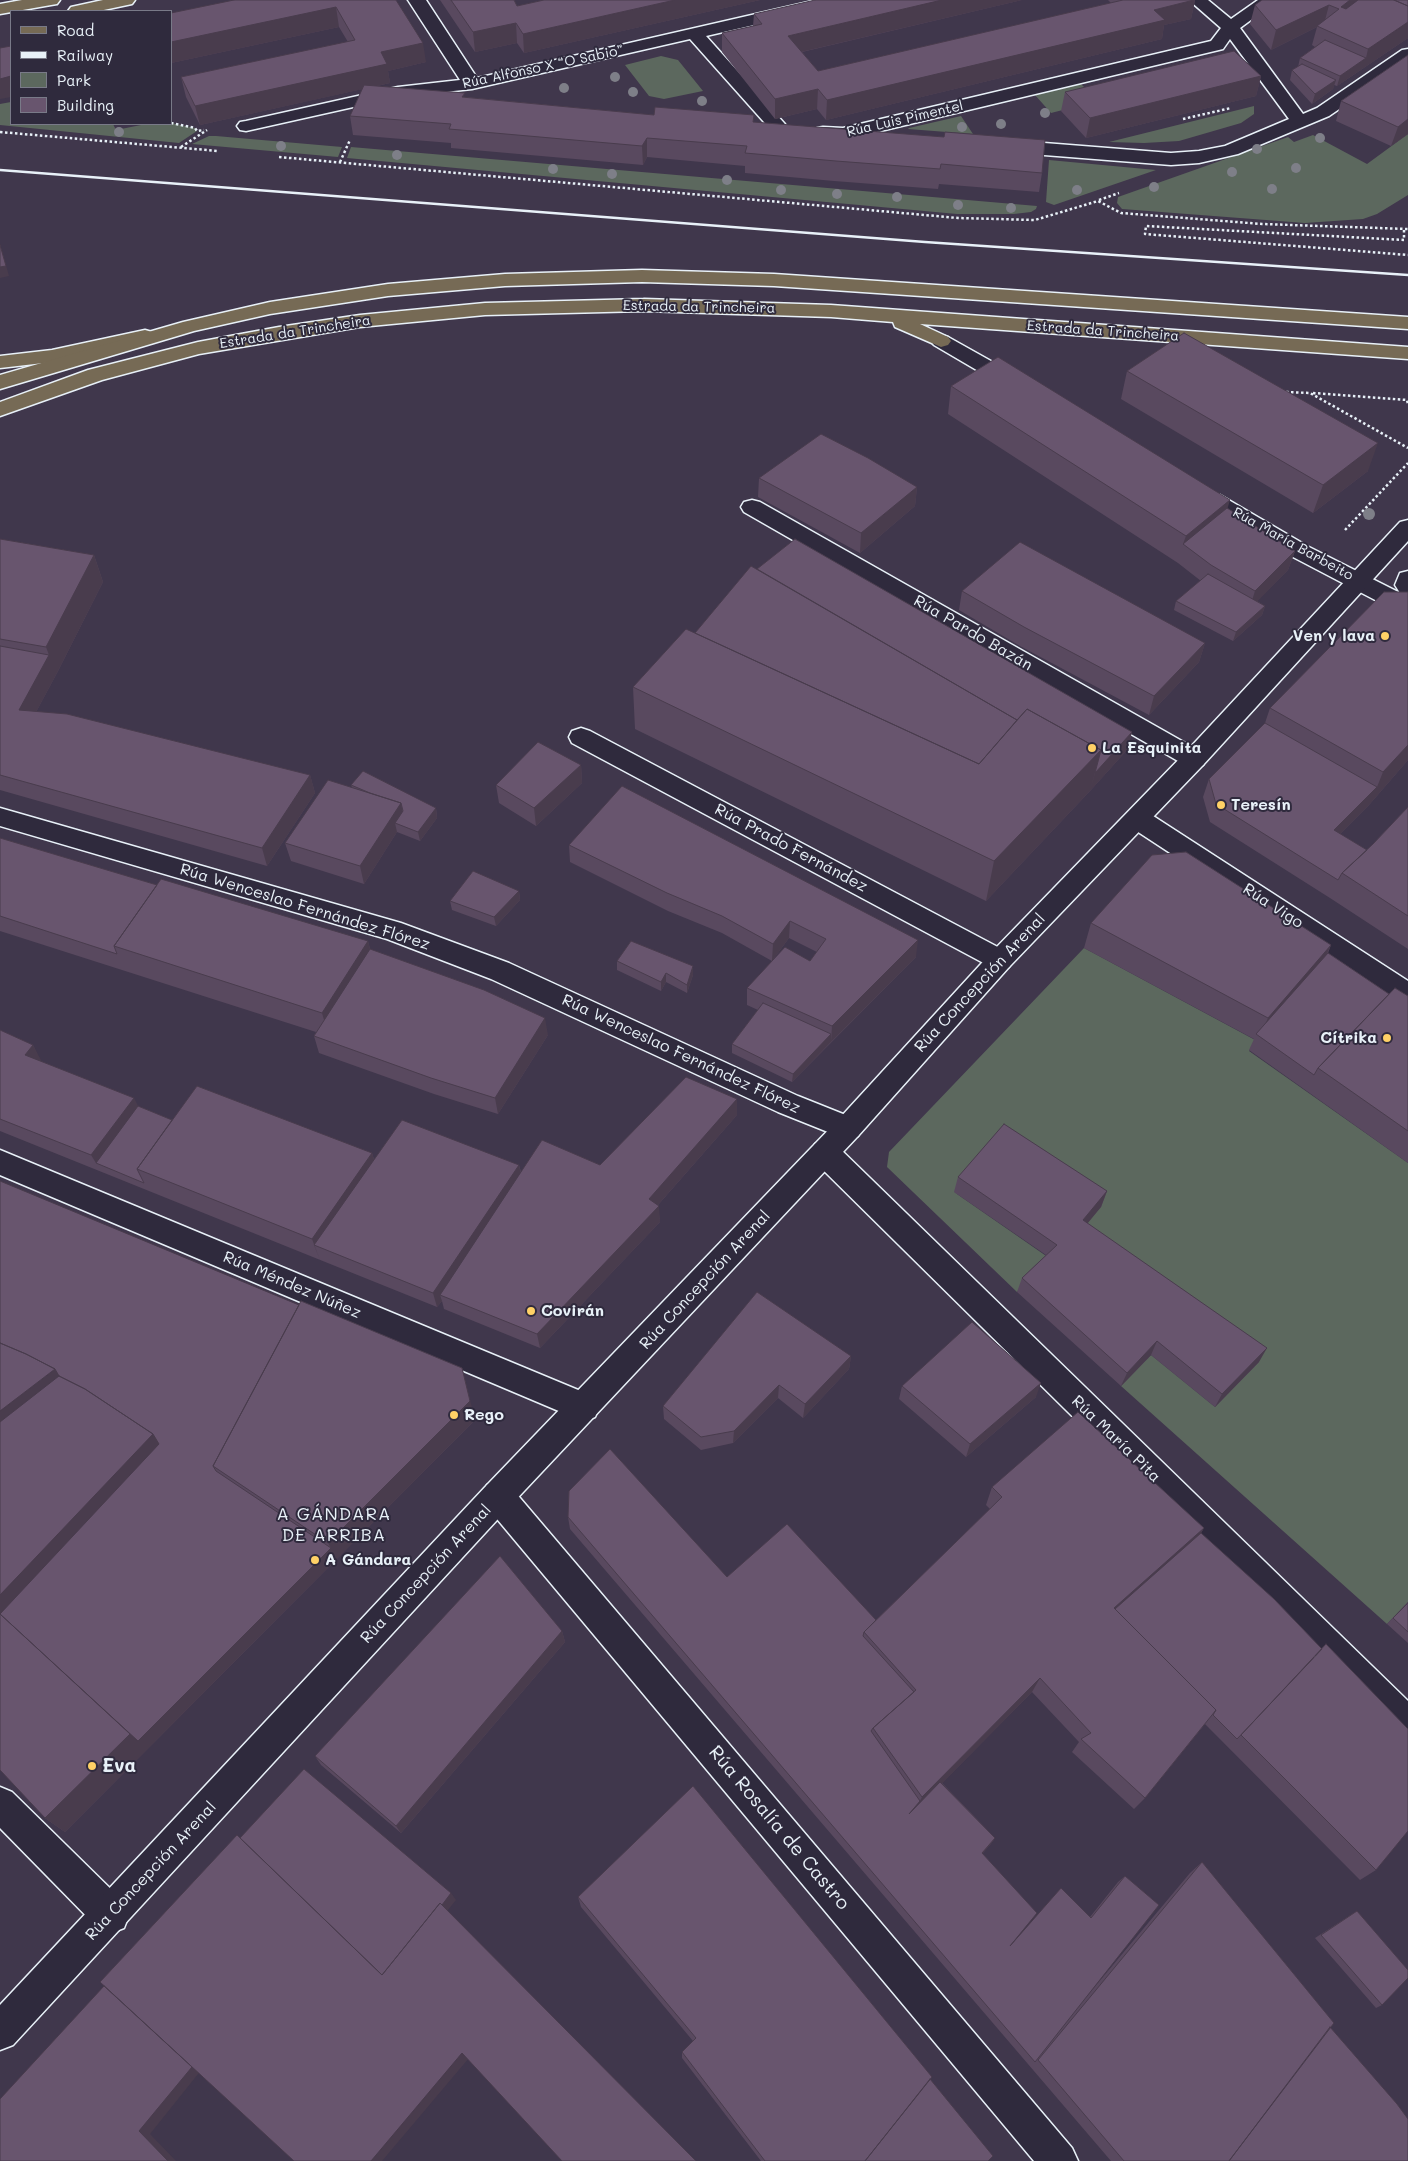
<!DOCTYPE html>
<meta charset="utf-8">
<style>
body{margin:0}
#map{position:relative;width:1408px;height:2161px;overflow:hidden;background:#40374c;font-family:Mali,sans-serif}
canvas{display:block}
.legend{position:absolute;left:10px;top:10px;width:162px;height:115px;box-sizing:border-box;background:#2f2a3d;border:1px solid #797a88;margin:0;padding:6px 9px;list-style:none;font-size:15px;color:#e8f1f8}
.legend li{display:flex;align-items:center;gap:10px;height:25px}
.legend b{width:25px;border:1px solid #797a88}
</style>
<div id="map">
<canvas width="1408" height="2161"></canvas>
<ul class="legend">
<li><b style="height:6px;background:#766a55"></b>Road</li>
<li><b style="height:6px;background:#e8f1f8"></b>Railway</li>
<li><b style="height:14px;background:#5c685e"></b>Park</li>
<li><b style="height:14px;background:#68556e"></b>Building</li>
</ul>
</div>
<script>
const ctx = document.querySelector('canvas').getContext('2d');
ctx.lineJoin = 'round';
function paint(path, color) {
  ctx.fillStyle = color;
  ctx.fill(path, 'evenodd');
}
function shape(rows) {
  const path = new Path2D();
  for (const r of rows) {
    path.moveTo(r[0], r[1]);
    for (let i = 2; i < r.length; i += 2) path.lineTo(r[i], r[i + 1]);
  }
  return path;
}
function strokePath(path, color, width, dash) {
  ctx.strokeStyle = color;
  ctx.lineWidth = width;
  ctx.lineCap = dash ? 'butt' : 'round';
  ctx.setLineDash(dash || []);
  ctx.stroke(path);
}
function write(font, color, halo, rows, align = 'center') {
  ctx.font = font + ' Mali,sans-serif';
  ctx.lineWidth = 4;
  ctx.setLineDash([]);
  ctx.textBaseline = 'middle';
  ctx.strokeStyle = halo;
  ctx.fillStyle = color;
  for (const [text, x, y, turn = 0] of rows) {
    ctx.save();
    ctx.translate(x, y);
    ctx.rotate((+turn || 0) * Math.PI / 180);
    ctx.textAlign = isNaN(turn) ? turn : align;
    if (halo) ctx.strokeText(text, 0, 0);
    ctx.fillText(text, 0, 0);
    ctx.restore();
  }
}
const green = shape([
 [661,56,678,60,703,91,664,99,649,96,625,65],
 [1081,84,1098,101,1051,113,1035,95],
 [11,102,11,124,113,124,116,130,146,124,171,123,195,128,197,131,179,143,0,125,0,104],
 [1254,106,1254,114,1241,123,1179,141,1144,143,1109,142],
 [961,116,973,134,908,129,909,128],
 [1408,134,1408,195,1377,214,1363,219,1305,223,1122,209,1117,203,1118,197,1288,137,1294,142,1313,135,1367,164],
 [209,136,216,136,342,147,338,157,192,144],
 [351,147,1037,206,1036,209,1031,212,1014,214,957,214,347,158],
 [1049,160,1156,170,1054,205,1046,202],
 [1084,948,1257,1041,1249,1051,1408,1163,1408,1602,1387,1624,1121,1386,1151,1355,1215,1407,1258,1362,954,1192,1052,1260,1017,1292,887,1167,889,1152]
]);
const path = shape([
 [1183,119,1231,108],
 [171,123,195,128,197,131,204,130],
 [0,132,218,151],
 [181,147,207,130],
 [279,157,958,218,1035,220,1098,201,1121,213,1262,224,1408,229],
 [340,162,350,140],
 [1099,200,1119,193],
 [1404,230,1404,240,1146,226,1145,234,1408,255],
 [1286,392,1310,393,1408,448],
 [1313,393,1407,400,1408,404],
 [1345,530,1408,463]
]);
const service = shape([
 [1408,571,1408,595,1400,593,1395,585,1400,573,1408,571]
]);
const minor = shape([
 [408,0,426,0,477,78,817,0,848,0,845,4,706,36,784,123,787,127,784,131,778,132,772,131,690,39,472,89,398,97,246,131,240,130,237,126,240,122,246,121,398,87,460,80,408,0],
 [1189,0,1208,0,1231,19,1258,0,1278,0,1240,28,1303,114,1317,108,1402,50,1408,49,1408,62,1329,116,1238,154,1199,163,1171,165,1006,152,999,150,997,146,999,142,1006,140,1171,153,1199,151,1225,146,1289,119,1230,39,1223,49,843,140,817,136,814,132,817,128,823,127,843,128,1211,41,1221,28,1189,0],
 [941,335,948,337,1023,379,1026,384,1023,389,1016,391,1009,389,934,345,931,341,934,337,941,335],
 [1212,493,1220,495,1309,547,1408,597,1408,615,1400,613,1293,557,1204,505,1201,500,1204,495,1212,493],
 [752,500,760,502,1203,753,1206,759,1203,765,1194,768,1185,765,744,512,741,507,744,502,752,500],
 [581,728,590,731,1009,953,1013,960,1009,967,1000,971,991,967,572,743,569,737,572,731,581,728],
 [0,808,401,923,509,963,798,1096,858,1120,862,1128,858,1136,848,1140,778,1112,491,979,387,939,0,826,0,808],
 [1138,809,1147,812,1408,981,1408,1006,1399,1003,1129,826,1126,819,1129,812,1138,809],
 [825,1141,835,1144,1408,1701,1408,1741,1396,1736,815,1162,811,1153,815,1144,825,1141],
 [0,1150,595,1397,599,1407,595,1417,584,1421,573,1417,0,1175,0,1150],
 [498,1481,509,1485,1072,2148,1078,2161,1034,2161,487,1507,482,1496,487,1485,498,1481],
 [0,1787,12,1792,124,1902,129,1915,124,1928,111,1933,98,1928,0,1828,0,1787]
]);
const tertiary = shape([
 [1408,520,1408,541,1203,765,1009,967,858,1136,509,1507,13,2045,0,2050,0,2005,487,1485,838,1120,991,953,1185,753,1400,522,1408,520]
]);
const primary = shape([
 [22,0,60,0,57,4,51,5,0,14,0,4,22,0],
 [103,0,135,0,132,4,99,11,68,11,71,7,103,0],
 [145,330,152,332,155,336,152,340,52,362,0,368,0,356,52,350,145,330]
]);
const trunk = shape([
 [642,270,774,274,1408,317,1408,329,774,286,642,282,505,286,388,296,270,314,194,331,0,389,0,375,183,322,270,302,388,284,505,274,642,270],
 [644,299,831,305,1408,347,1408,359,920,324,948,337,951,341,948,345,941,347,895,327,893,322,831,317,644,311,485,315,360,327,199,354,102,380,0,416,0,402,88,370,198,342,279,327,360,315,485,303,644,299]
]);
const rail = shape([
 [0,170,925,242,1408,275]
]);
const trees = [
 [615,77,5],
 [564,88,5],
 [633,92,5],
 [702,101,5],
 [1045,113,5],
 [1001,124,5],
 [962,127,5],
 [119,132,5],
 [1320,138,5],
 [281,146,5],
 [1257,149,5],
 [397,155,5],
 [1296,168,5],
 [553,169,5],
 [1232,172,5],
 [612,174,5],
 [727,180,5],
 [1154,187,5],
 [1272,189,5],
 [781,190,5],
 [1077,190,5],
 [837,194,5],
 [897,197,5],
 [958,205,5],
 [1011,208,5],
 [1369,514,6]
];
const wall = shape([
 [396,0,426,62,388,71,390,83,377,86,465,97,654,115,754,122,1042,173,1039,192,939,184,938,189,834,181,745,173,745,166,647,157,643,165,451,148,451,143,353,135,350,116,362,89,200,125,186,97,181,77,348,42,339,27,171,63,171,13],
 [440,0,514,0,517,6,544,0,760,0,524,53,517,43,475,52],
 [1022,0,802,52,818,71,1111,3,1108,0,1195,0,1191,19,1164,25,1162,39,826,120,817,109,775,119,722,52,722,33,753,26,754,14],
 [1408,0,1408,38,1337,86,1334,85,1333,89,1312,104,1290,80,1292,70,1298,67,1300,58,1315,47,1312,45,1317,27,1271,50,1250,24,1255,5],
 [1408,55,1408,134,1391,146,1336,121,1341,101],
 [1261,76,1256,96,1086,138,1061,111,1065,92],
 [1127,371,1368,471,1313,513,1121,399],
 [951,386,1227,508,1295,551,1288,570,1257,601,1265,606,1262,615,1233,641,1174,610,1176,601,1201,581,1178,563,948,414],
 [759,478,917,487,915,506,860,553,758,497],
 [0,539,94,555,103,582,57,673,36,712,310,775,315,793,267,866,0,790],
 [757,569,1132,732,1127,750,1090,791,986,901,635,729,633,687,695,633],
 [962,591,1205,643,1199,662,1149,715,1020,646,959,610],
 [1408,592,1408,760,1369,805,1340,834,1367,850,1408,807,1408,949,1330,898,1210,822,1203,797,1209,779,1265,723,1270,708],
 [581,765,582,783,536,826,499,803,496,785],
 [351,785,436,808,437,818,420,841,397,832,364,884,291,861,285,843,352,788],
 [0,838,157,885,368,941,370,949,548,1035,498,1114,434,1094,319,1053,314,1036,316,1032,0,931],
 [569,845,916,957,792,1082,732,1053,732,1044,758,1010,747,1005,747,988,810,961,817,952,789,938,772,961,722,933,668,911,570,862],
 [519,891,520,900,496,926,452,910,450,901],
 [1091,923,1331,945,1328,953,1389,994,1408,996,1408,1163,1249,1050,1254,1039,1084,948],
 [617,961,693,975,687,993,666,982,661,991,617,970],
 [0,1030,33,1045,41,1062,138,1106,172,1120,372,1153,374,1159,519,1165,521,1172,600,1165,737,1115,658,1205,660,1222,540,1348,444,1309,442,1301,437,1307,0,1131],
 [958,1177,1107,1191,1101,1207,1087,1223,1259,1362,1215,1407,1151,1355,1121,1386,1017,1292,1022,1278,1046,1255,954,1192],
 [0,1181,475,1420,65,1832,45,1818],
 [851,1356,849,1369,803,1418,778,1398,733,1443,701,1450,664,1419,663,1406],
 [902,1386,1036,1397,966,1457,899,1399],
 [992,1487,1204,1528,1201,1533,1376,1870,1360,1880,1205,1724,1145,1798,1134,1809,1072,1752,1079,1742,1032,1692,942,1783,995,1838,990,1845,982,1854,1013,1943,1090,1917,1118,1882,1125,1876,1087,1996,1190,1873,1202,1862,1330,2027,1408,2161,1111,2161,570,1529,568,1517,727,1577,876,1620,990,1509,986,1505],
 [1408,1602,1408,1643,1387,1624],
 [562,1631,565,1642,401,1833,321,1765,315,1756],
 [578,1897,930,2079,988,2161,761,2161,682,2058,682,2052,693,2041,581,1907],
 [1357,1911,1382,2005,1376,2008,1315,1938]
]);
const shadedWall = shape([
 [675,0,760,0,524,53,523,34],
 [942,0,1022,0,788,55,788,36],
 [1195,0,1191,19,1164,25,1162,39,826,120,827,100,1154,10],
 [1350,0,1359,0,1336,26,1341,7],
 [1329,5,1324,24,1317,26,1317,27,1271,50,1276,30],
 [336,7,339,27,171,63,171,42],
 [1408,22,1408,38,1337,86,1340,76,1366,58,1368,49],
 [516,23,517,43,475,52,473,32],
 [423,43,426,62,388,71,390,83,200,125,195,106,381,52],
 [11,76,11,97,0,99,0,79],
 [1261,76,1256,96,1086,138,1090,118],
 [1336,80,1333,89,1312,104,1315,94],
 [818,89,817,109,775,119,775,99],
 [1408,119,1408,134,1391,146,1398,127],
 [647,138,647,157,643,165,642,146],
 [0,244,9,276,0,278],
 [1378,443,1368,471,1313,513,1323,485],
 [917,487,915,506,860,553,861,533],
 [1230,500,1222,527,1183,544,1186,536],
 [1295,551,1288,570,1249,610,1255,591],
 [94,555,103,582,57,673,27,729,19,710,49,655,46,647],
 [1265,606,1262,615,1233,641,1236,632],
 [1205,643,1199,662,1149,715,1154,696],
 [1132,732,1127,750,1090,791,1095,773],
 [1408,745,1408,760,1369,805,1326,848,1334,830,1377,787,1383,772],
 [1101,750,1090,791,986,901,994,861],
 [581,765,582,783,536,826,534,808],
 [310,775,315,793,267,866,262,848],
 [401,803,404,821,395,823,397,832,364,884,360,866],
 [436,808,437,818,420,841,418,832],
 [519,891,520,900,496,926,494,917],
 [790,921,789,938,772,961,773,944],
 [918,940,916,957,831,1042,832,1026],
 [368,941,374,966,329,1037,322,1013],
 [1331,945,1319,970,1260,1036,1268,1018],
 [693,966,693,975,687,993,687,985],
 [666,973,666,982,661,991,661,982],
 [545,1018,548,1035,498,1114,495,1098],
 [831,1034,831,1042,792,1082,793,1074],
 [33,1045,42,1062,25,1055],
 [134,1098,142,1114,96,1163,91,1155],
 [737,1099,737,1115,650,1214,649,1199],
 [372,1153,379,1175,314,1245,320,1260,312,1239],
 [519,1165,522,1180,440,1295,442,1301,437,1307,433,1293],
 [1107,1191,1101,1207,1078,1235,1083,1220],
 [659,1206,660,1222,540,1348,537,1334],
 [1157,1341,1151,1355,1121,1386,1127,1373],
 [1267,1348,1259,1362,1215,1407,1222,1394],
 [851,1356,849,1369,803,1418,805,1404],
 [462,1368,475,1420,65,1832,45,1818,130,1734,331,1548,328,1543],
 [55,1369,76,1400,0,1459,0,1411],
 [1041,1383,1036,1397,966,1457,970,1444],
 [779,1385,778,1398,733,1443,734,1431],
 [153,1434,168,1457,0,1614,0,1595],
 [1204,1528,1193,1545,1114,1615,1114,1608],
 [562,1631,565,1642,401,1833,396,1826],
 [1040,1678,1032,1692,917,1809,909,1814,920,1801,922,1797],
 [995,1838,990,1845,977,1860,982,1853],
 [451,1893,456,1900,390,1982,385,1977],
 [462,2053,469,2058,382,2161,371,2161],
 [193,2065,202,2069,150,2134,176,2161,168,2161,139,2131]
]);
const building = shape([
 [234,0,396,0,423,43,381,52,387,64,195,106,181,77,355,40,336,7,171,42,171,13,234,0],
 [451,0,514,0,517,6,544,0,675,0,523,34,516,23,473,32,451,0],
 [815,0,942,0,788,36,818,71,1123,0,1194,0,1154,10,1165,20,827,100,818,89,775,99,722,33,762,24,754,14,815,0],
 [1262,0,1350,0,1341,7,1346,9,1358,0,1394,0,1408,6,1408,22,1368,49,1317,26,1339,9,1329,5,1276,30,1255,5,1262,0],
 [1394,0,1408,0,1408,6,1394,0],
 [1325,40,1366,58,1340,76,1300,58,1325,40],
 [11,46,11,76,0,79,0,48,11,46],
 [1234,51,1261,76,1090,118,1065,92,1234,51],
 [1408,55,1408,119,1398,127,1341,101,1408,55],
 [1302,64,1336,80,1315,94,1292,70,1302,64],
 [364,85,465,93,462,97,654,115,655,107,754,115,753,122,944,137,945,132,1045,140,1042,173,941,164,940,169,836,161,745,153,747,146,647,138,642,146,449,129,451,124,350,116,364,85],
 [0,245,6,266,0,267,0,245],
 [1184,333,1378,443,1323,485,1127,371,1184,333],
 [998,357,1230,500,1186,536,951,386,998,357],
 [821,434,868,458,917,487,861,533,759,478,821,434],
 [1227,508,1295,551,1255,591,1211,565,1183,544,1227,508],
 [0,539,94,555,46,647,0,639,0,539],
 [795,539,1132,732,1095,773,1101,750,1027,709,1017,720,757,569,795,539],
 [1020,542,1205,643,1154,696,1024,627,962,591,1020,542],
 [751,566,1017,720,979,764,695,633,751,566],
 [1208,574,1265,606,1236,632,1176,601,1208,574],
 [1384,592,1408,592,1408,745,1383,772,1270,708,1384,592],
 [686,629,979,764,1027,709,1101,750,994,861,633,687,686,629],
 [0,646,49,655,19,710,67,714,310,775,262,848,0,775,0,646],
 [1265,723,1377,787,1334,830,1367,850,1342,873,1338,880,1216,804,1209,779,1265,723],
 [538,742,581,765,534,808,496,785,538,742],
 [363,771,436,808,418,832,395,823,403,811,401,803,370,793,351,785,363,771],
 [328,780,401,803,360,866,285,843,328,780],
 [622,786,918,940,832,1026,747,988,785,947,810,961,826,939,790,921,773,944,722,916,667,893,569,845,622,786],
 [1408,807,1408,916,1342,873,1373,844,1408,807],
 [0,838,157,885,114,946,117,954,0,916,0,838],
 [1186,852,1331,945,1268,1018,1091,923,1152,855,1186,852],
 [473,871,519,891,494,917,450,901,473,871],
 [161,879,368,941,322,1013,114,946,161,879],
 [631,941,693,966,687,985,666,973,661,982,617,961,631,941],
 [370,949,484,990,545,1018,495,1098,431,1078,314,1036,370,949],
 [1328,953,1389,994,1318,1068,1314,1075,1256,1034,1328,953],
 [1395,988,1408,996,1408,1131,1318,1068,1395,988],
 [763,1003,831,1034,793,1074,732,1044,763,1003],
 [0,1030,33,1045,25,1055,134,1098,91,1155,0,1119,0,1030],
 [686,1077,737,1099,649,1199,659,1206,537,1334,440,1295,542,1140,600,1165,686,1077],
 [197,1086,372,1153,312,1239,137,1169,197,1086],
 [138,1106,172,1120,137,1169,144,1183,96,1163,138,1106],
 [402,1120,519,1165,433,1293,314,1245,402,1120],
 [1004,1124,1107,1191,1083,1220,1267,1348,1222,1394,1157,1341,1127,1373,1022,1278,1057,1245,958,1177,1004,1124],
 [0,1181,299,1305,213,1466,216,1471,331,1548,138,1741,0,1614,159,1444,153,1434,85,1389,59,1376,55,1369,26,1354,0,1343,0,1181],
 [757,1292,851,1356,805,1404,779,1385,734,1431,701,1437,663,1406,757,1292],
 [301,1301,462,1368,470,1401,328,1543,213,1466,301,1301],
 [972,1322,1041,1383,970,1444,902,1386,972,1322],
 [0,1343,26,1354,55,1369,0,1411,0,1343],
 [59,1376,85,1389,153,1434,0,1595,0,1422,59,1376],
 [1078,1412,1204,1528,1114,1608,1216,1710,1145,1798,1081,1739,1091,1733,1040,1678,922,1797,873,1728,916,1690,864,1632,1002,1497,992,1487,1078,1412],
 [610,1449,727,1577,787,1524,876,1620,864,1632,863,1636,914,1692,873,1728,871,1731,920,1801,909,1814,940,1782,995,1838,982,1853,1037,1913,1010,1946,1061,1888,1091,1918,1125,1876,1159,1905,1035,2062,568,1517,569,1491,610,1449],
 [1201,1533,1274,1599,1322,1649,1237,1739,1213,1715,1216,1710,1115,1609,1201,1533],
 [500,1556,562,1631,396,1826,315,1756,500,1556],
 [1408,1603,1408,1632,1393,1618,1408,1603],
 [0,1614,130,1734,45,1818,0,1770,0,1614],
 [1326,1644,1408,1729,1408,1831,1376,1870,1241,1735,1326,1644],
 [304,1769,451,1893,442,1905,440,1903,382,1975,240,1838,304,1769],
 [693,1786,932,2077,865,2161,765,2161,682,2052,696,2038,578,1897,693,1786],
 [237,1835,382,1975,440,1903,696,2161,562,2161,462,2053,371,2161,294,2161,100,1982,237,1835],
 [1202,1862,1334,2023,1229,2161,1124,2161,1038,2060,1202,1862],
 [1357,1911,1408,1970,1408,1978,1382,2005,1321,1935,1357,1911],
 [104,1986,192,2067,139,2131,168,2161,0,2161,0,2099,104,1986],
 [1330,2027,1397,2104,1408,2119,1408,2161,1229,2161,1330,2027],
 [930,2079,993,2156,988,2161,865,2161,930,2079]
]);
const markers = [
 [1385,636,5,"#ffd166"],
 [1092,748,5,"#ffd166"],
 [1221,805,5,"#ffd166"],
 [1387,1038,5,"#ffd166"],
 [531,1311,5,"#ffd166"],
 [454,1415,5,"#ffd166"],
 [315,1560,5,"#ffd166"],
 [92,1766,5,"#ffd166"]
];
const farStreetnames = [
 ["Rúa Alfonso X “O Sabio”",543,67,-12],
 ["Rúa Luis Pimentel",905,119,-13],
 ["Estrada da Trincheira",699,307,1],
 ["Estrada da Trincheira",1103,331,4],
 ["Estrada da Trincheira",295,332,-9],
 ["Rúa María Barbeito",1293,544,29]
];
const streetNames = [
 ["Rúa Pardo Bazán",973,633,30],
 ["Rúa Prado Fernández",791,848,28],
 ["Rúa Vigo",1273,906,33],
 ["Rúa Wenceslao Fernández Flórez",305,907,17],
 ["Rúa Concepción Arenal",980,983,-47],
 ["Rúa Wenceslao Fernández Flórez",681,1054,25],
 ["Rúa Concepción Arenal",705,1280,-47],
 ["Rúa Méndez Núñez",292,1285,23],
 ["Rúa María Pita",1116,1439,44],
 ["Rúa Concepción Arenal",426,1574,-47],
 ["Rúa Concepción Arenal",151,1871,-47]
];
const poiNames = [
 ["Ven y lava",1375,636,"right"],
 ["La Esquinita",1102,748],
 ["Teresín",1231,805],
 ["Cítrika",1377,1038,"right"],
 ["Covirán",541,1311],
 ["Rego",464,1415],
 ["A Gándara",325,1560]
];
const neighbourhoodNames = [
 ["A GÁNDARA",334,1514],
 ["DE ARRIBA",334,1535]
];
const nearPoinames = [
 ["Eva",102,1766]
];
const nearStreetnames = [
 ["Rúa Rosalía de Castro",779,1828,50]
];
paint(green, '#5c685e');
strokePath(service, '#e8f1f8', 3);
strokePath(minor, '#e8f1f8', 3);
strokePath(tertiary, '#e8f1f8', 3);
strokePath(primary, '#e8f1f8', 3);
strokePath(trunk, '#e8f1f8', 3);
strokePath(path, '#e8f1f8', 2.5, [2.5, 2.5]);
paint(service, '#2f2a3d');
paint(minor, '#2f2a3d');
paint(tertiary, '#2f2a3d');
paint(primary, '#766a55');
paint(trunk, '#766a55');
strokePath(rail, '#e8f1f8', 2.5);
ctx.fillStyle = '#7e7f88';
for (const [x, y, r] of trees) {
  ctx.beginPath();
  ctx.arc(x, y, r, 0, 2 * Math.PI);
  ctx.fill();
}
paint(wall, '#59495f');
paint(shadedWall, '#493c4d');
paint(building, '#68556e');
strokePath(building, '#493c4d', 1);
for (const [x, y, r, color] of markers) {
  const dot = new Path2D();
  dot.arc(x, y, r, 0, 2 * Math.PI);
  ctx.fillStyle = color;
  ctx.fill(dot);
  strokePath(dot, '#2f2a3d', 2);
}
write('14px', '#e8f1f8', '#2f2a3d', farStreetnames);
write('16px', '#e8f1f8', '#2f2a3d', streetNames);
write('bold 16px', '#e8f1f8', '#2f2a3d', poiNames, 'left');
ctx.letterSpacing = '1px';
write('18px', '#e8f1f8', '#2f2a3d', neighbourhoodNames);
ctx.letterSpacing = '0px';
write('bold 19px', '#e8f1f8', '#2f2a3d', nearPoinames, 'left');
write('19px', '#e8f1f8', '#2f2a3d', nearStreetnames);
</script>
